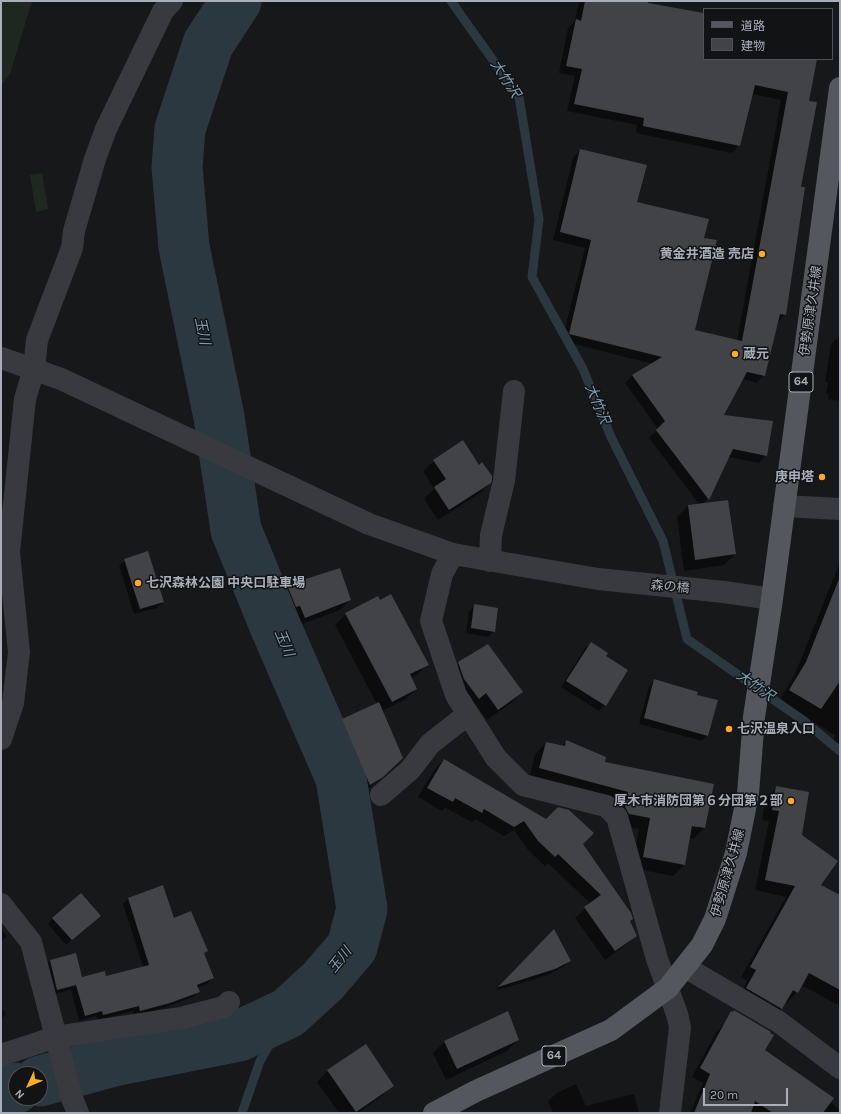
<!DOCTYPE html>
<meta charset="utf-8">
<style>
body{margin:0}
#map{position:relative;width:841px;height:1114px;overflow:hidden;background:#17181a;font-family:Karla,"Noto Sans JP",sans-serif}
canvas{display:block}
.frame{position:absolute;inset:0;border:2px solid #a9afba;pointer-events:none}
.legend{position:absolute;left:703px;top:8px;width:130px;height:52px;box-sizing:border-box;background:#121315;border:1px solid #4e5157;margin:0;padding:5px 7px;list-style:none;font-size:12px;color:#a9afba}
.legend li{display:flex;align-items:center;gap:8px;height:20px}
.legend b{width:20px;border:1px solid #4e5157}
.north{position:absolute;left:8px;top:1066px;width:40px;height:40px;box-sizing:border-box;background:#121315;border:1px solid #4e5157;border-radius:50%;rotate:226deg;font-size:11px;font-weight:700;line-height:16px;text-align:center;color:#a9afba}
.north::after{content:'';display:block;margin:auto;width:14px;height:18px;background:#fcaa2d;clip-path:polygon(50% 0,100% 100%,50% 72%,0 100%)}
.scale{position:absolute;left:703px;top:1088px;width:85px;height:18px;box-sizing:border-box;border:2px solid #a9afba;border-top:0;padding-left:5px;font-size:12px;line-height:14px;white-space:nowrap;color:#a9afba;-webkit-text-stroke:3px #121315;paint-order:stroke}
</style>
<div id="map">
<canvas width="841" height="1114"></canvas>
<div class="frame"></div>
<ul class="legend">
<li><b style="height:5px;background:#54575e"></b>道路</li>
<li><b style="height:11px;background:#414347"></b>建物</li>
</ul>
<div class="north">N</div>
<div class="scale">20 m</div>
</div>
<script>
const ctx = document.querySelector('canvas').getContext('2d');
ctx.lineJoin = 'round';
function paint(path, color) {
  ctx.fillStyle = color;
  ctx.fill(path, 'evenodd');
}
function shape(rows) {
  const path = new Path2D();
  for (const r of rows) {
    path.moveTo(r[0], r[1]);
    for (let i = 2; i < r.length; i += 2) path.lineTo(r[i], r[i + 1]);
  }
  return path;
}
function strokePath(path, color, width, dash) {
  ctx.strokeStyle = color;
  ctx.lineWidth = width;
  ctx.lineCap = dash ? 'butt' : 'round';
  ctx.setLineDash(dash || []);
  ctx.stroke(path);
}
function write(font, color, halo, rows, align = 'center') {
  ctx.font = font + ' Karla,"Noto Sans JP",sans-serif';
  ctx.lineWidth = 3;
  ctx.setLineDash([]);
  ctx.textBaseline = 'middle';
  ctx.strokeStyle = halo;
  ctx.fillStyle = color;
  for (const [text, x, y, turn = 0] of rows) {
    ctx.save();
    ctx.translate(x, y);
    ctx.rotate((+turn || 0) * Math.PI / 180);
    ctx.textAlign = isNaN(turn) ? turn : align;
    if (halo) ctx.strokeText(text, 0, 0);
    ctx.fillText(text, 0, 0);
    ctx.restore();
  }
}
const green = shape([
 [1,1,32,1,10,74,1,85],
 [42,173,48,209,36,212,30,175]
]);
const shadow = shape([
 [579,1,647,1,647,4,704,15,704,59,816,59,808,102,785,315,778,322,764,375,757,383,742,379,723,416,766,455,759,463,728,457,708,499,703,504,735,554,724,565,684,571,677,517,688,506,699,504,649,438,658,429,625,383,632,376,653,364,562,341,585,248,553,240,573,158,580,150,636,203,703,238,694,331,737,341,781,100,752,94,739,145,732,153,636,133,637,125,567,111,575,76,559,73,568,28,575,21],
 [840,336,840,401,828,399,829,394,826,394,828,382,825,382,831,344],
 [434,461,490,483,479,494,438,520,424,499,434,489,423,471],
 [125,560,163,602,157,608,134,614,119,565],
 [840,562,840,746,833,739,836,736,779,701,795,674],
 [288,586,350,600,340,610,295,627,290,615,287,616,278,596],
 [475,605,494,631,488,637,466,633,469,611],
 [346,614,427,664,417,675,411,678,416,689,406,699,382,711,379,780,360,795,333,730,343,720,377,704,335,625],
 [591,643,605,657,627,671,605,705,599,711,561,687,585,648],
 [459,663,522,692,511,703,487,720,475,704,467,709,448,674],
 [654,680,696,696,707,735,702,741,639,724,649,686],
 [566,742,704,828,693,839,689,838,684,865,673,876,632,868,639,829,618,825,614,819,529,780,535,754,546,743,562,746],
 [687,825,697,826,697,828],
 [444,760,582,844,636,935,626,945,605,960,575,918,591,904,548,863,545,866,528,850,514,830,504,836,475,819,472,822,445,808,442,811,418,797,434,770],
 [777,787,801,836,820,885,840,896,840,1006,801,985,797,992,787,1003,785,1002,781,1009,771,1019,737,999,747,981,741,977,786,897,755,890,769,821,762,820,766,798],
 [788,988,795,990,795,992],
 [163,886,174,919,206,951,203,954,213,978,207,984,197,988,199,991,193,997,164,1008,135,1016,133,1011,98,1020,96,1016,79,1021,71,990,52,995,45,966,50,960,75,954,81,978,106,977,143,967,123,904,128,899],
 [53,918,94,921,66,945,48,924],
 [1,929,7,936,1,942],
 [553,931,569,961,564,966,548,975,495,991],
 [1,1007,6,1014,1,1019],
 [507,1012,518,1040,507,1051,446,1080,433,1053,444,1042],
 [725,1023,840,1110,840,1113,690,1113,703,1083,692,1077,717,1031],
 [328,1071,393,1085,382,1096,358,1113,339,1113,317,1082],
 [576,1084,586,1106,634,1094,639,1113,553,1113,548,1101,557,1093]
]);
const stream = shape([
 [451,1,519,97,539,219,532,277,583,369,611,437,663,541,687,639,804,721,840,751],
 [242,1113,260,1061,288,1013]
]);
const river = shape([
 [40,1081,118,1060,239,1036,288,1013,323,981,352,947,362,909,341,778,276,628,236,530,219,417,184,247,177,167,180,129,208,44,236,1],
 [1,1092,16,1088]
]);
const building = shape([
 [585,1,648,1,648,3,704,13,704,59,817,59,809,101,817,102,801,187,805,187,786,315,780,314,765,376,747,372,724,415,773,421,767,456,733,449,709,500,656,430,665,421,632,375,662,357,569,334,591,240,560,232,580,149,647,165,637,202,709,219,704,238,717,240,695,330,742,341,788,92,755,85,740,146,643,126,644,118,574,104,582,69,566,66,576,19,581,21],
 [463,440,479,465,482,462,492,476,492,479,491,483,449,510,434,487,446,479,433,460],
 [728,500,736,554,695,560,688,505],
 [148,551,164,602,140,609,124,559],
 [340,568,351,600,305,618,300,606,296,607,287,585],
 [839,579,840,681,821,709,789,690,806,662],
 [391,594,429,665,410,674,417,689,392,702,345,613,378,596,380,600],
 [474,604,498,608,495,632,471,628],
 [591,642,608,653,606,656,628,670,606,706,566,681],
 [488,644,523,692,498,710,486,693,479,699,464,679,458,662],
 [654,679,698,692,697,695,718,700,708,736,644,718],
 [379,702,403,758,383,777,370,785,342,719],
 [566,740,606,757,605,762,714,784,705,828,692,826,685,865,643,857,650,818,629,814,625,807,628,792,539,768,546,742,565,746],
 [444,759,546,819,558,807,569,810,594,833,583,844,631,913,633,919,630,921,637,936,615,951,584,907,601,895,558,854,555,857,538,841,524,821,514,827,484,809,482,813,455,798,453,802,427,788],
 [776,786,809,792,802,835,838,861,821,885,840,895,840,990,809,973,798,993,793,990,782,1009,746,988,756,970,750,967,795,886,765,880,779,811,772,810],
 [163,885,174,918,191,911,208,951,204,953,214,978,197,985,200,992,170,1003,140,1011,139,1006,103,1015,102,1011,85,1016,76,985,57,990,50,960,76,953,82,977,105,971,106,976,149,965,128,898],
 [81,893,101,916,72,940,52,918],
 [554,929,571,961,555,969,498,987],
 [734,1010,771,1032,770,1033,774,1035,765,1050,834,1098,823,1113,773,1113,755,1101,751,1113,694,1113,710,1074,700,1068,731,1011,733,1012],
 [508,1011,519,1040,457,1069,444,1041],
 [366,1044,394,1086,356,1112,327,1070]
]);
const minor = shape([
 [1,358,61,379,369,524,453,554,598,579,724,592,772,599],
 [784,506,840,509],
 [453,554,442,574,431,621,456,695,496,758,523,785,606,806,617,817,657,959,677,1014,680,1027,670,1113],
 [490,561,491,535,504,481,514,391],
 [1,739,13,703,19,652,9,552,25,399,34,369,37,340,72,248,74,231,95,159,106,129,163,11,172,1],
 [381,795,410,770,430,744,468,714],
 [1,904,31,942,72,1098,78,1113],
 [685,967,779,1022,840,1068],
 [1,1055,56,1037,181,1018,224,1007,229,1002]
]);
const major = shape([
 [434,1113,476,1091,611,1030,668,988,702,945,715,919,736,853,748,794,754,717,772,599,840,88]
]);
const markers = [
 [762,254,4,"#fcaa2d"],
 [735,354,4,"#fcaa2d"],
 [822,477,4,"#fcaa2d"],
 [138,583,4,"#fcaa2d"],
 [729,729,4,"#fcaa2d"],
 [791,801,4,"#fcaa2d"]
];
const shields = [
 [801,382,24],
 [554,1056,24]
];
const shieldNames = [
 ["64",801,382],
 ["64",554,1056]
];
const poiNames = [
 ["黄金井酒造 売店",754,254],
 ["蔵元",743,354,"left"],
 ["庚申塔",814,477],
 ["七沢森林公園 中央口駐車場",146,583,"left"],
 ["七沢温泉入口",737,729,"left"],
 ["厚木市消防団第６分団第２部",783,801]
];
const streetNames = [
 ["伊勢原津久井線",811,311,-82],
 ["森の橋",670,587,5],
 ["伊勢原津久井線",728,873,-74]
];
const waterNames = [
 ["大竹沢",505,79,57],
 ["玉川",202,331,78],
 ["大竹沢",597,404,67],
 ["玉川",284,643,67],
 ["大竹沢",755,686,35],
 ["玉川",340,960,-52]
];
paint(green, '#1f2820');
paint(shadow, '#0007');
strokePath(stream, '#2c383f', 9);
strokePath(river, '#2c383f', 51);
paint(building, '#414347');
strokePath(minor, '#383a3f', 22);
strokePath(major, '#54575e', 22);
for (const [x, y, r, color] of markers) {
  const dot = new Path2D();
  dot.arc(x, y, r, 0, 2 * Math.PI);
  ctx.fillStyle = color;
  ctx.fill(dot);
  strokePath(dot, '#121315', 1.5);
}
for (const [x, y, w] of shields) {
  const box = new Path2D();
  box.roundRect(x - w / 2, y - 10, w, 20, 3);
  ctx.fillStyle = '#121315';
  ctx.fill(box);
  strokePath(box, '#a9afba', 1);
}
write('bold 12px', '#a9afba', null, shieldNames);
write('bold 13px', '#a9afba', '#121315', poiNames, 'right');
write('13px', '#a9afba', '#121315', streetNames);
write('italic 14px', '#7ea0b7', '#121315', waterNames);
</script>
